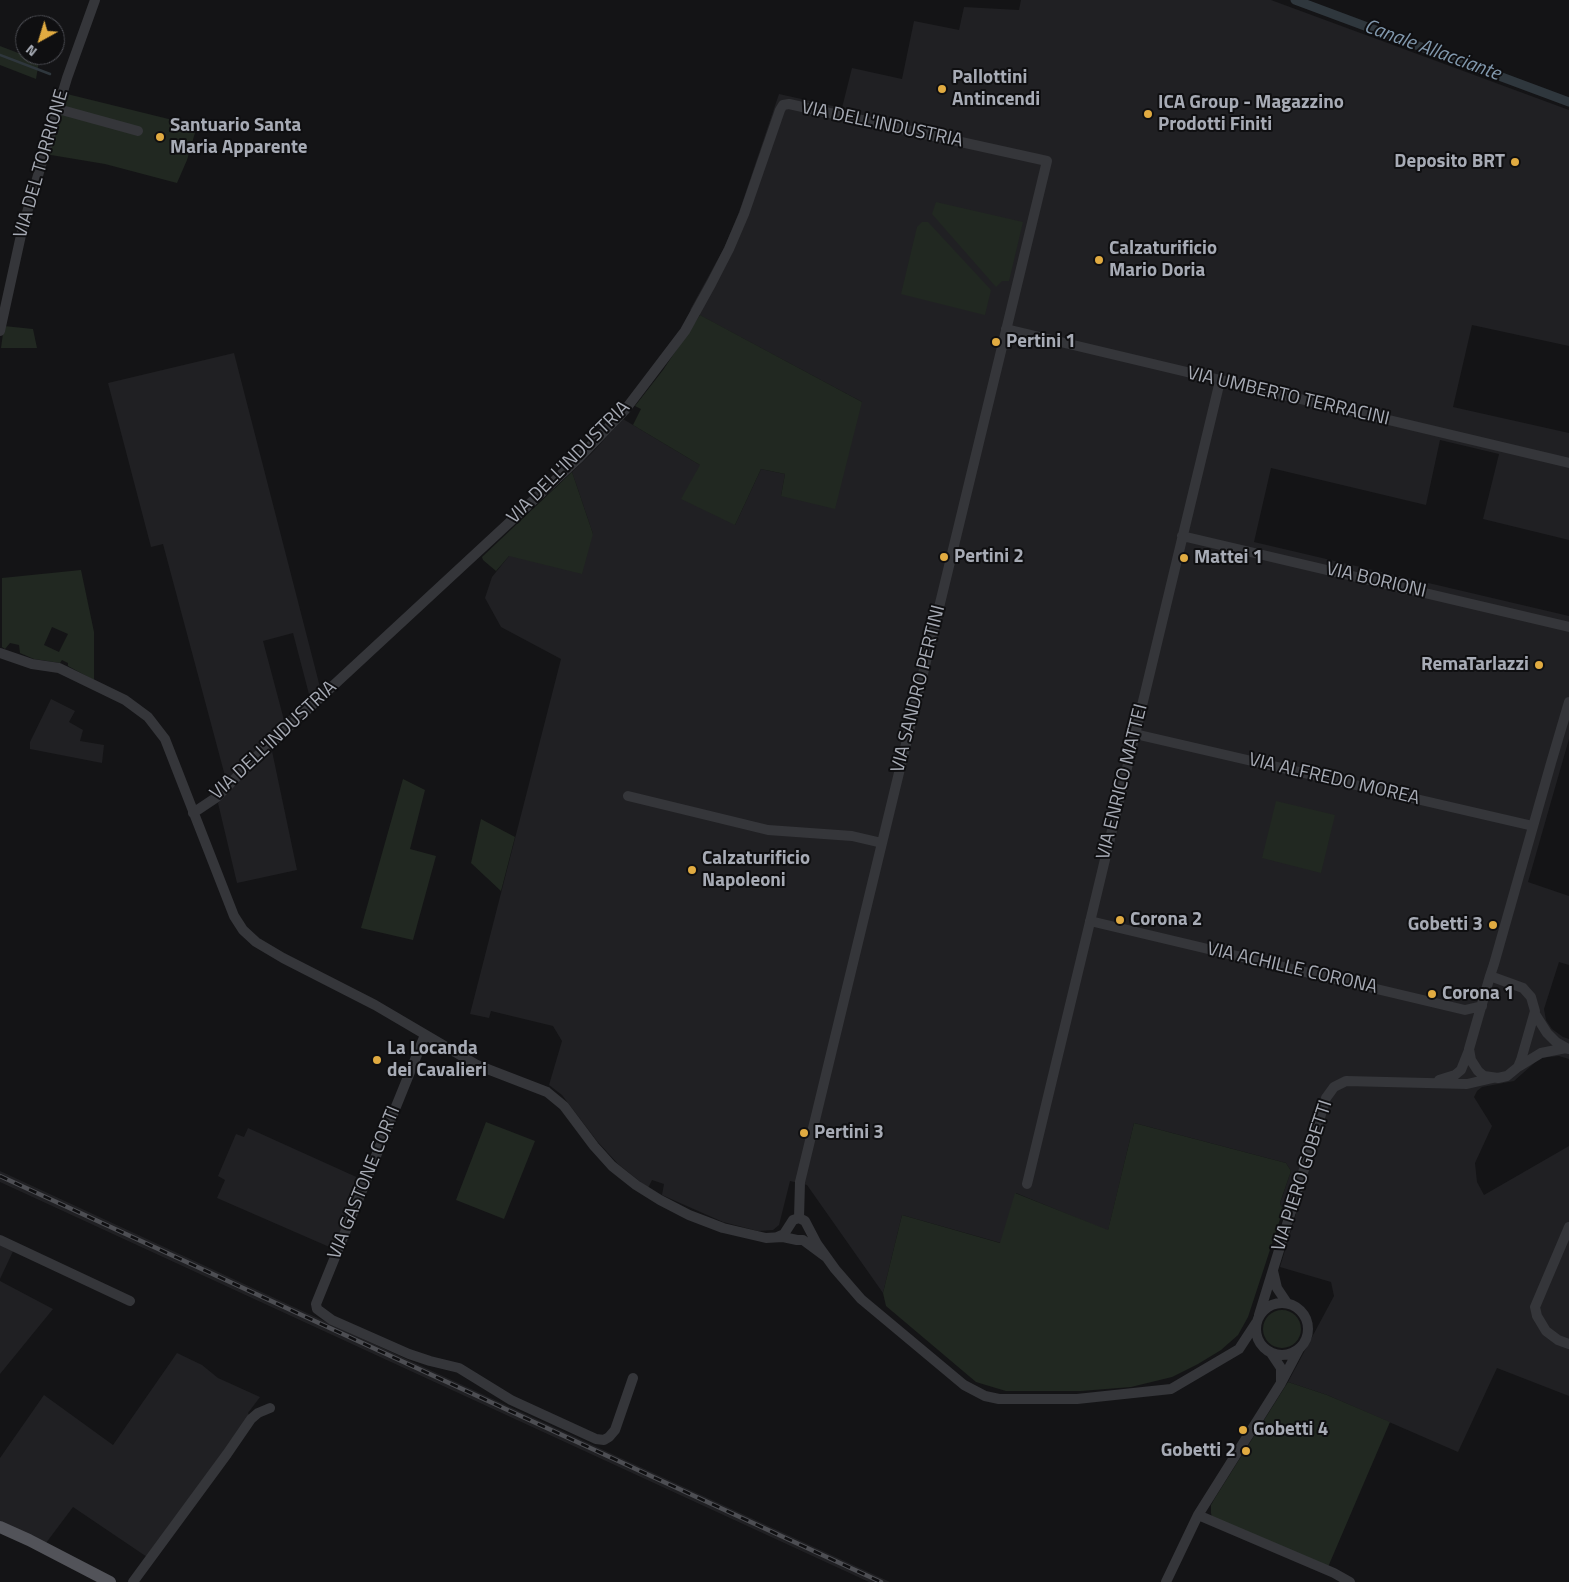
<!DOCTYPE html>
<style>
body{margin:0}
#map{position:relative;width:1569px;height:1582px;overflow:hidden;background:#141416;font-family:"Titillium Web",sans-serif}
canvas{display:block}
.north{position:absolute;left:15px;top:15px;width:50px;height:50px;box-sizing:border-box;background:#0f0f11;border:1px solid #4c4d53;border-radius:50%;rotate:219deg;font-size:14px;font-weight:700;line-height:20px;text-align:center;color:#a7abb5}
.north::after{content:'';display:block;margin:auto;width:18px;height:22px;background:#e1ab41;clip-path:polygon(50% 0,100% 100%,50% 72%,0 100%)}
</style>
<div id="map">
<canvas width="1569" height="1582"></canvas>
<div class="north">N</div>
</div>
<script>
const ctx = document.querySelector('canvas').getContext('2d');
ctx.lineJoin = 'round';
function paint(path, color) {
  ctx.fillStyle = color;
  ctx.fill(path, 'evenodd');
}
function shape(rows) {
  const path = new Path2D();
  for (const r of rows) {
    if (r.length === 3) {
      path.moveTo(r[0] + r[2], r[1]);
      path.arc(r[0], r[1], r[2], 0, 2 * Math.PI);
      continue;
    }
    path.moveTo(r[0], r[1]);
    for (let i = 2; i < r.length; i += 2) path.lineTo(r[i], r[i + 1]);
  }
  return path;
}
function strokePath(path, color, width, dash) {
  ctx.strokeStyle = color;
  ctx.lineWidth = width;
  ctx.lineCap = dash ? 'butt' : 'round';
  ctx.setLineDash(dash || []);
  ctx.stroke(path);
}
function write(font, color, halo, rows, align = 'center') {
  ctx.font = font + ' "Titillium Web",sans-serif';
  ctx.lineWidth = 4;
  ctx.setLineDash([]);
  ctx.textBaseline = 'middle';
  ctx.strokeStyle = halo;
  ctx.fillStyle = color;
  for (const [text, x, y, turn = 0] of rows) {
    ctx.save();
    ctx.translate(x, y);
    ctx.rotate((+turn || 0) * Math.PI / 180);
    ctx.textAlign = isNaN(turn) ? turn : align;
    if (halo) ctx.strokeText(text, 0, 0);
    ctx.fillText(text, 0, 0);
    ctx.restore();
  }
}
const built = shape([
 [1021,0,1271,0,1569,110,1569,346,1472,325,1453,407,1569,433,1569,540,1483,519,1499,454,1440,440,1426,505,1271,468,1254,542,1569,616,1569,739,1528,882,1569,896,1569,965,1559,962,1544,1009,1546,1020,1552,1029,1563,1037,1569,1039,1569,1059,1559,1056,1540,1058,1514,1081,1482,1087,1477,1091,1474,1097,1492,1126,1475,1163,1477,1182,1484,1195,1569,1146,1569,1396,1497,1368,1458,1452,1327,1395,1288,1382,1334,1296,1331,1282,1280,1267,1296,1214,1283,1210,1280,1203,1291,1171,1286,1163,1134,1123,1108,1231,1016,1193,1001,1243,902,1215,883,1293,807,1185,790,1181,779,1225,773,1230,758,1231,723,1222,662,1195,664,1184,652,1180,648,1188,618,1164,597,1141,562,1095,549,1085,562,1041,553,1026,491,1011,489,1018,470,1014,561,659,501,627,485,598,492,577,509,556,593,534,572,472,591,454,623,419,700,465,735,525,761,469,785,474,781,496,862,402,690,310,724,248,739,212,779,94,842,108,852,68,902,79,914,21,959,30,964,7,1019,10],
 [234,353,321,691,268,739,272,751,297,870,237,883,218,803,229,791,163,544,151,547,108,383],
 [293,633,310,698,284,720,263,641],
 [51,699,75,711,69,722,83,730,80,741,104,745,102,763,30,749,30,742],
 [248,1128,363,1180,334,1249,217,1198,225,1180,218,1176,236,1134,244,1137],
 [0,1171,510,1407,890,1582,869,1582,0,1182],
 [0,1240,15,1247,0,1279],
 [0,1281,53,1309,0,1374],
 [177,1353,202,1365,218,1378,260,1397,248,1413,251,1419,150,1559,73,1507,46,1543,0,1523,0,1458,44,1395,113,1445]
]);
const green = shape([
 [0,46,39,61,36,79,0,65],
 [63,93,197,126,187,160,177,183,105,164,45,154],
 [936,202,1023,222,1009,281,1002,281,996,287,932,214],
 [922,222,928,222,991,290,985,315,901,294,917,227],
 [700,315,862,402,835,509,781,496,785,474,761,469,735,525,681,499,700,465,633,425,641,409,635,406,663,370],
 [4,326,33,329,37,348,1,348],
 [572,472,593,534,582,574,509,556,496,571,483,560,482,557],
 [81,570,94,632,94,680,68,666,68,663,62,660,60,663,34,659,20,653,19,645,10,643,5,649,2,647,2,578],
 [52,627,68,634,59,652,44,645],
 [403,779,425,790,410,849,436,856,413,940,361,928],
 [1276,801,1335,815,1321,873,1262,858],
 [481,819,515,837,501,891,471,863],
 [486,1122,535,1141,504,1219,456,1200],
 [1134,1123,1286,1163,1291,1171,1280,1203,1283,1210,1248,1317,1238,1335,1221,1350,1198,1364,1172,1377,1131,1387,1081,1391,1006,1391,976,1382,886,1306,883,1293,902,1215,1000,1243,1015,1193,1108,1230],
 [1282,1329,19],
 [1288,1382,1327,1395,1390,1422,1328,1567,1212,1517,1211,1513,1211,1505,1215,1498]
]);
const stream = shape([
 [0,55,50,74]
]);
const canal = shape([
 [1295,0,1569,102]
]);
const minor = shape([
 [58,109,138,131],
 [1006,329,1569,463],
 [0,331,23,226,67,78,95,0],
 [1182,536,1569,627],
 [0,653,32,664,59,668,125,700,148,717,165,739,234,916,243,930,256,942,283,958,375,1005,477,1065,547,1092,564,1106,594,1146,612,1166,636,1185,660,1200,689,1215,723,1228,766,1238,783,1237,797,1240,803,1240,826,1257],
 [1135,734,1533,826],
 [628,796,768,830,852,836,882,843],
 [193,813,217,797,255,758,579,458,625,410,685,331,711,284,729,249,744,214,780,110,783,105,789,104,1047,161,800,1182,799,1218],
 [1090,921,1465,1010,1482,1006],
 [1490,976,1523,988,1531,997,1535,1011,1521,1060,1518,1067,1507,1076,1498,1078,1484,1076,1478,1071,1471,1060,1469,1049,1490,976,1494,964,1551,763,1569,702],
 [1535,1014,1547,1033,1556,1042,1568,1049],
 [425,1035,316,1304,317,1309,332,1320,409,1354,430,1361,459,1368,511,1400,596,1439,604,1440,609,1437,615,1430,633,1378],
 [1518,1067,1541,1053,1566,1048],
 [1439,1080,1455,1075,1461,1070,1469,1050],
 [1027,1184,1220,381],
 [1569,1227,1535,1307,1537,1316,1546,1331,1558,1340,1569,1344],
 [777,1237,784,1234,793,1220,799,1218,805,1221,817,1244,835,1269,861,1299,964,1385,985,1396,999,1399,1077,1399,1171,1389,1239,1349,1256,1323],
 [0,1240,130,1301],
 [1273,1271,1277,1288,1287,1303],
 [1282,1329,26],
 [1259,1315,1326,1098,1334,1087,1346,1081,1467,1084,1493,1078],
 [1271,1353,1281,1368,1281,1382],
 [1198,1515,1334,1573,1350,1582],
 [133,1582,227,1454,251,1419,258,1413,270,1408],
 [1166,1582,1198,1515,1281,1383,1299,1349]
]);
const major = shape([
 [0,1527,29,1540,110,1582]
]);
const rail = shape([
 [0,1176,881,1582]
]);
const markers = [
 [942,89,5,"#e1ab41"],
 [1148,114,5,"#e1ab41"],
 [160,137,5,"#e1ab41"],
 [1515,162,5,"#e1ab41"],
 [1099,260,5,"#e1ab41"],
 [996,342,5,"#e1ab41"],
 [944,557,5,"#e1ab41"],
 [1184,558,5,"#e1ab41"],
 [1539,665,5,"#e1ab41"],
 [692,870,5,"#e1ab41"],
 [1120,920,5,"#e1ab41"],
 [1493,925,5,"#e1ab41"],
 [1432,994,5,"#e1ab41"],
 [377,1060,5,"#e1ab41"],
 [804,1133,5,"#e1ab41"],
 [1243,1430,5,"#e1ab41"],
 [1246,1451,5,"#e1ab41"]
];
const poiNames = [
 ["Pallottini",952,78],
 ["Antincendi",952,100],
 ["ICA Group - Magazzino",1158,103],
 ["Prodotti Finiti",1158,125],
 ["Santuario Santa",170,126],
 ["Maria Apparente",170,148],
 ["Deposito BRT",1505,162,"right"],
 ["Calzaturificio",1109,249],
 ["Mario Doria",1109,271],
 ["Pertini 1",1006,342],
 ["Pertini 2",954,557],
 ["Mattei 1",1194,558],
 ["RemaTarlazzi",1529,665,"right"],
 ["Calzaturificio",702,859],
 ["Napoleoni",702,881],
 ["Corona 2",1130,920],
 ["Gobetti 3",1483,925,"right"],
 ["Corona 1",1442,994],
 ["La Locanda",387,1049],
 ["dei Cavalieri",387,1071],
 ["Pertini 3",814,1133],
 ["Gobetti 4",1253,1430],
 ["Gobetti 2",1236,1451,"right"]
];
const streetNames = [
 ["VIA DELL'INDUSTRIA",882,125,12],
 ["VIA DEL TORRIONE",42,164,-74],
 ["VIA UMBERTO TERRACINI",1288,397,13],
 ["VIA DELL'INDUSTRIA",569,463,-45],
 ["VIA BORIONI",1376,581,13],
 ["VIA SANDRO PERTINI",919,689,-76],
 ["VIA DELL'INDUSTRIA",274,741,-43],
 ["VIA ALFREDO MOREA",1334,780,13],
 ["VIA ENRICO MATTEI",1123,782,-76],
 ["VIA ACHILLE CORONA",1292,969,13],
 ["VIA PIERO GOBETTI",1303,1176,-72],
 ["VIA GASTONE CORTI",365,1183,-68]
];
const waterNames = [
 ["Canale Allacciante",1432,51,20]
];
paint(built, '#202023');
paint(green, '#212821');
strokePath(stream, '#2f373d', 2.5);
strokePath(canal, '#2f373d', 9);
strokePath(minor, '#35363a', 10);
strokePath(major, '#525359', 12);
strokePath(rail, '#4d4e53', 4.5);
strokePath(rail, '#0f0f11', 2.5, [8]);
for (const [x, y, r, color] of markers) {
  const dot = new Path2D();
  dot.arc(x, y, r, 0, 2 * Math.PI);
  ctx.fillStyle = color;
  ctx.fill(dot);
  strokePath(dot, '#0f0f11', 2);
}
write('bold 19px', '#a7abb5', '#0f0f11', poiNames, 'left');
write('19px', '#a7abb5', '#0f0f11', streetNames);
write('italic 20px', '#8198ad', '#0f0f11', waterNames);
</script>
